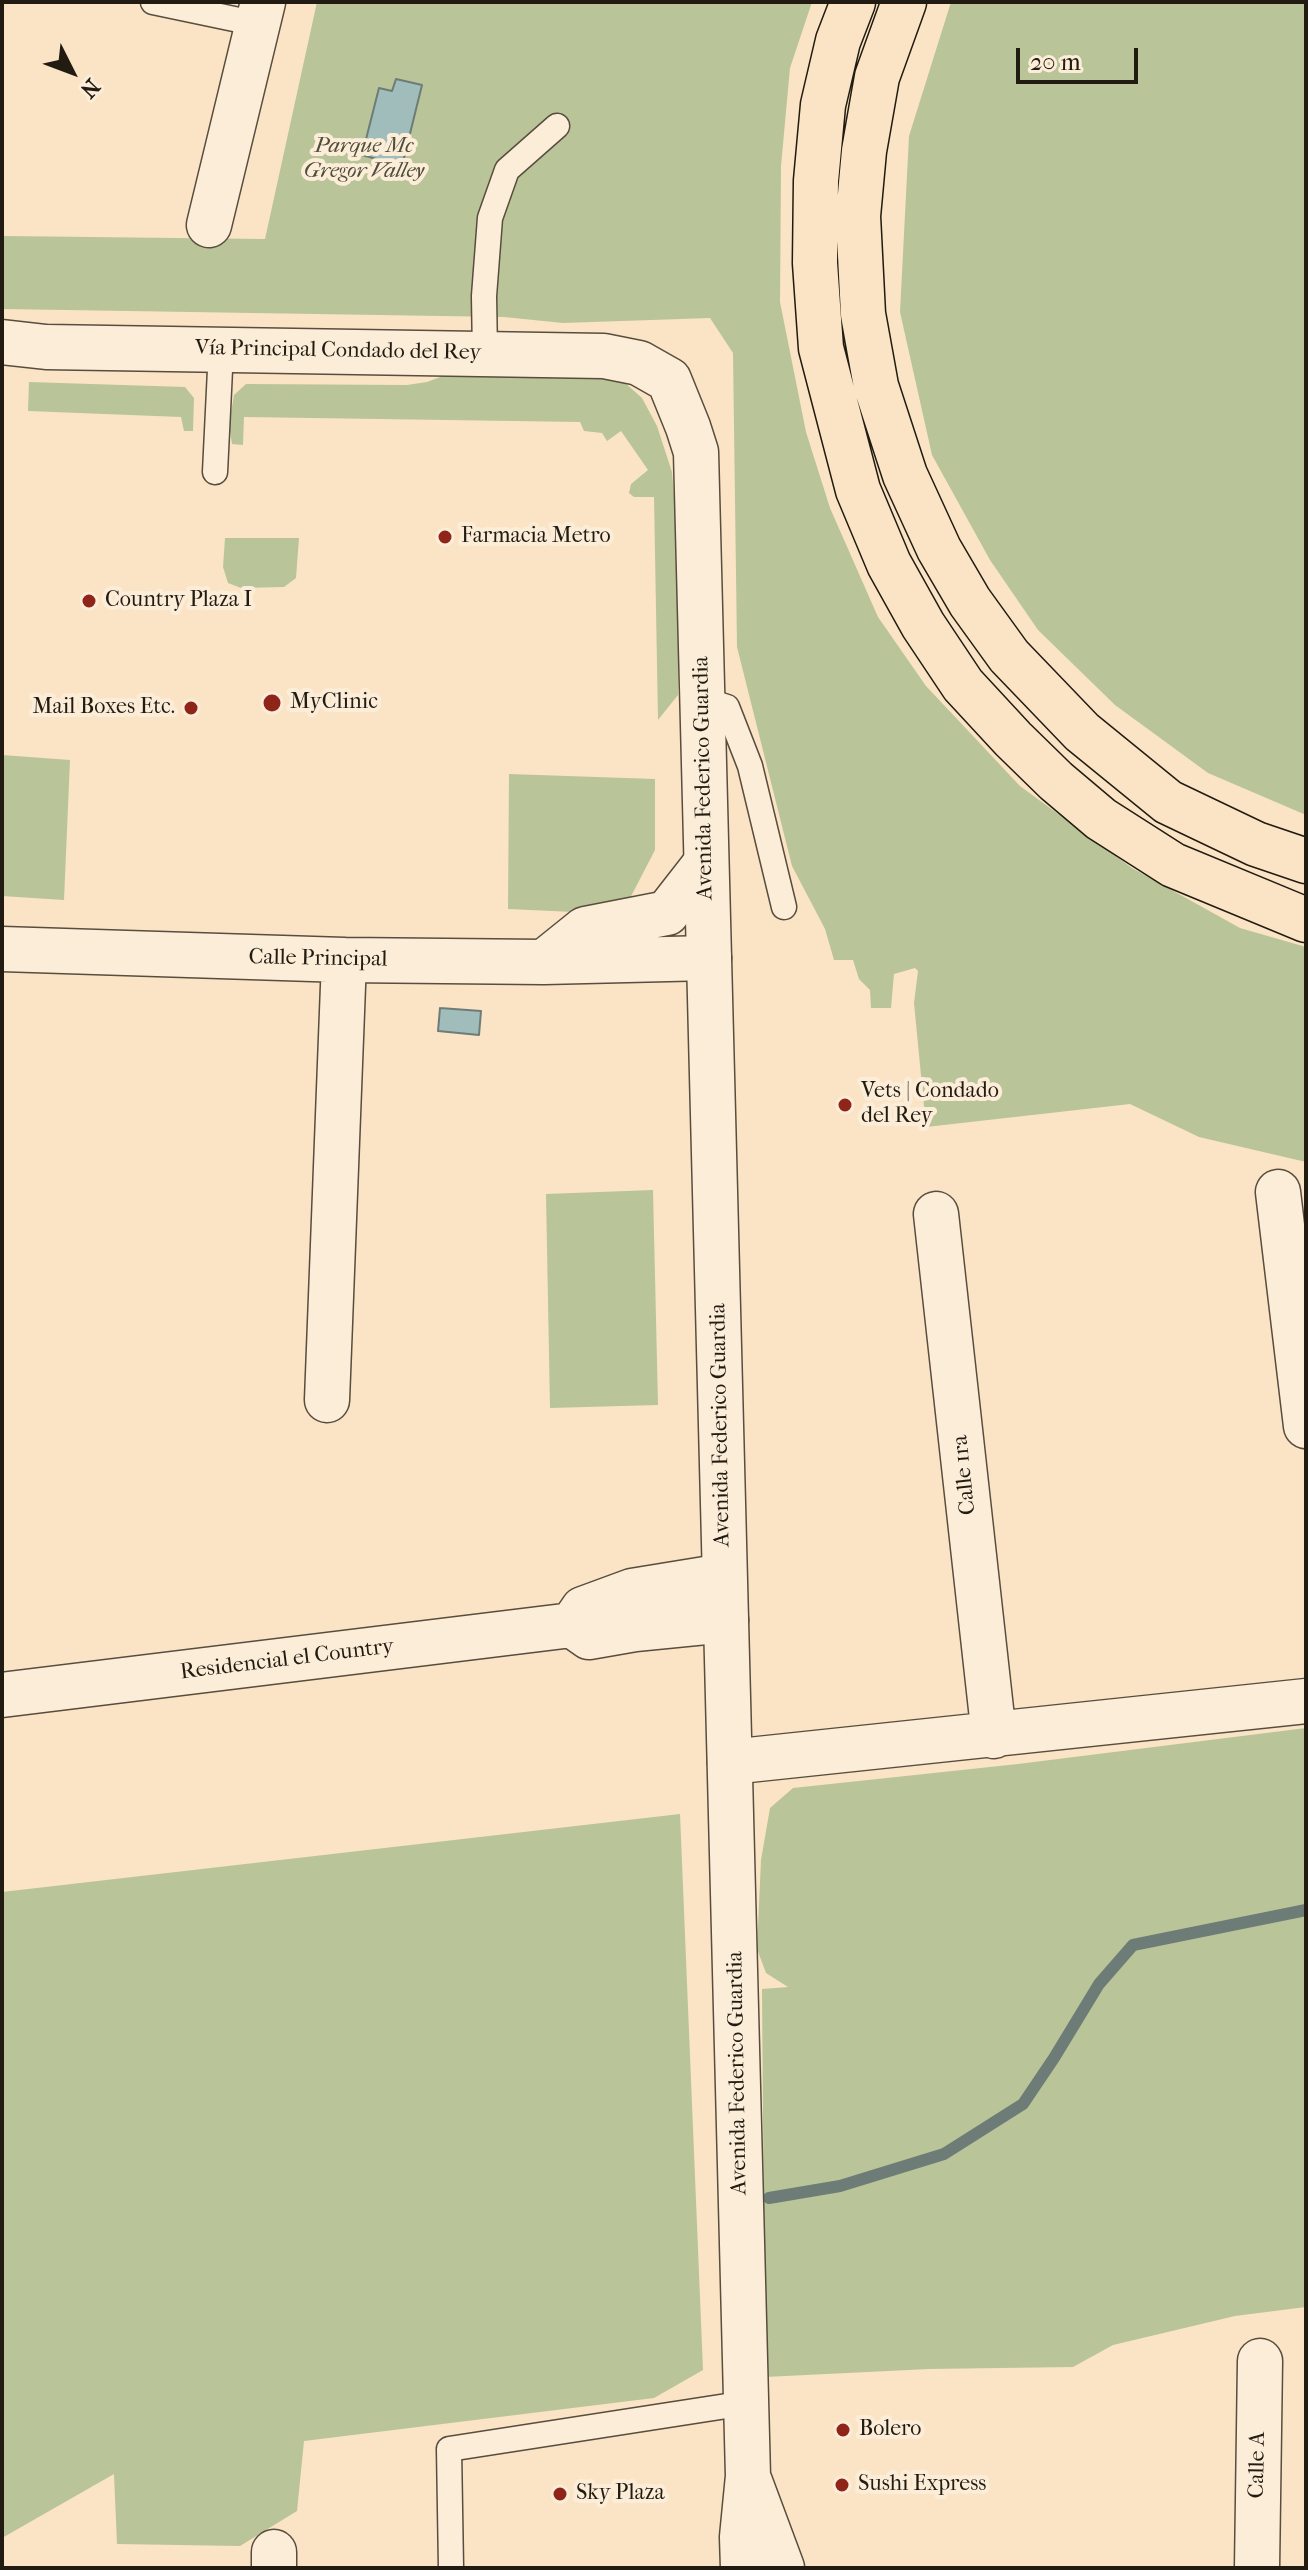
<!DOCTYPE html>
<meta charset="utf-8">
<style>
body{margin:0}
#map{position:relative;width:1308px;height:2570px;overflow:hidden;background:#fae4c5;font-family:"IM FELL French Canon",serif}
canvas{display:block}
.frame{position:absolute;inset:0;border:4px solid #221b11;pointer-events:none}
.north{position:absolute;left:32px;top:32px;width:80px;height:80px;-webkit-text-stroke:6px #fcedd9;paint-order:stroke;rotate:132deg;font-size:22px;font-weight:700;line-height:32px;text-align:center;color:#221b11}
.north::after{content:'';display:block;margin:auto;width:28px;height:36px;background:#221b11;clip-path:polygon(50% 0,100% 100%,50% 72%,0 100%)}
.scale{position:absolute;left:1016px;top:48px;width:122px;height:36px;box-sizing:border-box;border:4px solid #221b11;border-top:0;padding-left:10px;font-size:24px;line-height:28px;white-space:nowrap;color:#221b11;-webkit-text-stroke:6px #fcedd9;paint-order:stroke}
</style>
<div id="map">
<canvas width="1308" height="2570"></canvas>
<div class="frame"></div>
<div class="north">N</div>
<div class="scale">20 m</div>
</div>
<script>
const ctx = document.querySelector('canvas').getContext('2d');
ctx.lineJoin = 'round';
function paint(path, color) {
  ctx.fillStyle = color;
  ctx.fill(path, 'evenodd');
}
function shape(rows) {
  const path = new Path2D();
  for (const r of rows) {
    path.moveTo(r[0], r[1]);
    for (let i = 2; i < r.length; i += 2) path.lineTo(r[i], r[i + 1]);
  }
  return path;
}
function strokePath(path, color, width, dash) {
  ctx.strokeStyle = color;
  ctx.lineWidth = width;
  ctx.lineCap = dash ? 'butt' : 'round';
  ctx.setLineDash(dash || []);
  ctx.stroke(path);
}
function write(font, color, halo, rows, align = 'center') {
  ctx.font = font + ' "IM FELL French Canon",serif';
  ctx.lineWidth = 8;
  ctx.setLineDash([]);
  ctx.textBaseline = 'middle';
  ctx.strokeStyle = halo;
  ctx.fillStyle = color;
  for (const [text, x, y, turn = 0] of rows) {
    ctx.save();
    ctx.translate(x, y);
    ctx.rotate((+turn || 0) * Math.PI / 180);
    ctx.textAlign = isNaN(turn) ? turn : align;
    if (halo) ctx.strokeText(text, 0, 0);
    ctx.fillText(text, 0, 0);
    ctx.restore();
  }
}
const green = shape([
 [317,2,812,2,790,68,781,166,780,302,806,432,830,508,878,617,926,686,1020,786,1132,868,1240,928,1306,947,1306,1162,1199,1137,1130,1104,926,1127,914,1003,918,971,915,968,894,974,891,1008,871,1008,870,990,859,979,853,960,834,960,825,929,792,866,737,647,733,353,710,318,563,323,504,317,2,309,2,236,265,239],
 [951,2,1306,2,1306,815,1208,773,1115,705,1038,630,990,560,932,455,900,312,909,136],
 [456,371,602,374,624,382,642,398,657,426,672,472,679,556,678,695,658,720,654,497,634,497,629,493,631,484,648,470,621,431,607,441,602,433,584,431,580,422,244,417,243,445,232,444,229,425,234,395,246,384,407,385,427,382],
 [29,382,185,387,194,398,193,431,184,431,181,417,28,411],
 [225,538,299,538,296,578,284,587,241,588,228,583,223,567],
 [2,755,70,760,64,900,2,896],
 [509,774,655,779,655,850,626,906,573,912,508,909],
 [653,1190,658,1405,550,1408,546,1194],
 [1306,1728,1306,2307,1235,2316,1113,2345,1073,2367,929,2369,765,2377,762,1989,788,1987,766,1973,757,1949,761,1860,770,1808,793,1788,1018,1764],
 [680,1814,703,2370,654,2398,304,2441,297,2511,240,2546,117,2544,114,2474,2,2538,2,1892]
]);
const water = shape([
 [396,79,422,85,402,166,362,155,379,88,392,91,396,79],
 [440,1008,481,1011,479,1035,438,1031,440,1008]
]);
const stream = shape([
 [769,2198,840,2186,944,2154,1023,2104,1054,2058,1099,1984,1133,1945,1306,1910]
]);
const service = shape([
 [153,2,258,24],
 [485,354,484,296,490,218,507,170,557,126],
 [215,472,221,349],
 [702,699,727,707,750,766,784,907],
 [451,2568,449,2449,746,2403]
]);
const minor = shape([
 [209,225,263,2],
 [2,949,344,960,544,962,709,958],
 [544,962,585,929,667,913,706,863],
 [1278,1192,1306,1426],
 [936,1214,994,1736],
 [327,1400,344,960],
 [572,1625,583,1609,632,1591,724,1576],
 [2,1695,572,1625,589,1637,635,1629,726,1620],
 [730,1762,1306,1701],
 [274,2552,274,2568],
 [1257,2568,1260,2361]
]);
const tertiary = shape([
 [2,342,46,347,604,356,639,363,669,380,688,427,696,452,748,2476,742,2537,743,2568],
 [750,2482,782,2568]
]);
const motorway = shape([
 [853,2,838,41,823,105,816,181,815,263,821,348,858,490,889,564,923,625,963,685,1013,739,1056,781,1101,819,1173,865,1306,920],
 [904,2,877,77,864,151,858,216,863,314,876,386,905,475,939,549,970,602,1009,656,1082,732,1168,802,1256,844,1306,861]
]);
const markers = [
 [445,537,8,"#8f2418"],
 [89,601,8,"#8f2418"],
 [272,703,10,"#8f2418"],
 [191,708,8,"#8f2418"],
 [845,1105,8,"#8f2418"],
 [843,2430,8,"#8f2418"],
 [842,2485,8,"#8f2418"],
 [560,2494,8,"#8f2418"]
];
const parkNames = [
 ["Parque Mc",364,147],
 ["Gregor Valley",364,172]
];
const streetNames = [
 ["Vía Principal Condado del Rey",338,351,1],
 ["Avenida Federico Guardia",704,778,-91],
 ["Calle Principal",318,959,1],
 ["Avenida Federico Guardia",721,1425,-91],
 ["Calle 1ra",965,1475,-96],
 ["Residencial el Country",287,1660,-7],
 ["Avenida Federico Guardia",738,2073,-91],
 ["Calle A",1258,2465,-89]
];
const poiNames = [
 ["Farmacia Metro",461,537],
 ["Country Plaza I",105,601],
 ["MyClinic",290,703],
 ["Mail Boxes Etc.",175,708,"right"],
 ["Vets | Condado",861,1092],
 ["del Rey",861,1117],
 ["Bolero",859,2430],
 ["Sushi Express",858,2485],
 ["Sky Plaza",576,2494]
];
paint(green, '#b9c598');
paint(water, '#a0bdbb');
strokePath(water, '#6e7c77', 2);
strokePath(stream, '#6e7c77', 12);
strokePath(service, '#584d3e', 27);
strokePath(minor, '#584d3e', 47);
strokePath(tertiary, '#584d3e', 47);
strokePath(motorway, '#221b11', 47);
strokePath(service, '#fcedd9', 24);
strokePath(minor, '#fcedd9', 44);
strokePath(tertiary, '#fcedd9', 44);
strokePath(motorway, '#fae4c5', 44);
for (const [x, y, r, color] of markers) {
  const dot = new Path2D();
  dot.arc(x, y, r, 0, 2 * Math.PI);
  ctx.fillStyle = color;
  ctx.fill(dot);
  strokePath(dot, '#fcedd9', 3);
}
write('italic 22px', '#4f4e3a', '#fcedd9', parkNames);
write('22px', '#221b11', '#fcedd9', streetNames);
write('22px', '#221b11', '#fcedd9', poiNames, 'left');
</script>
